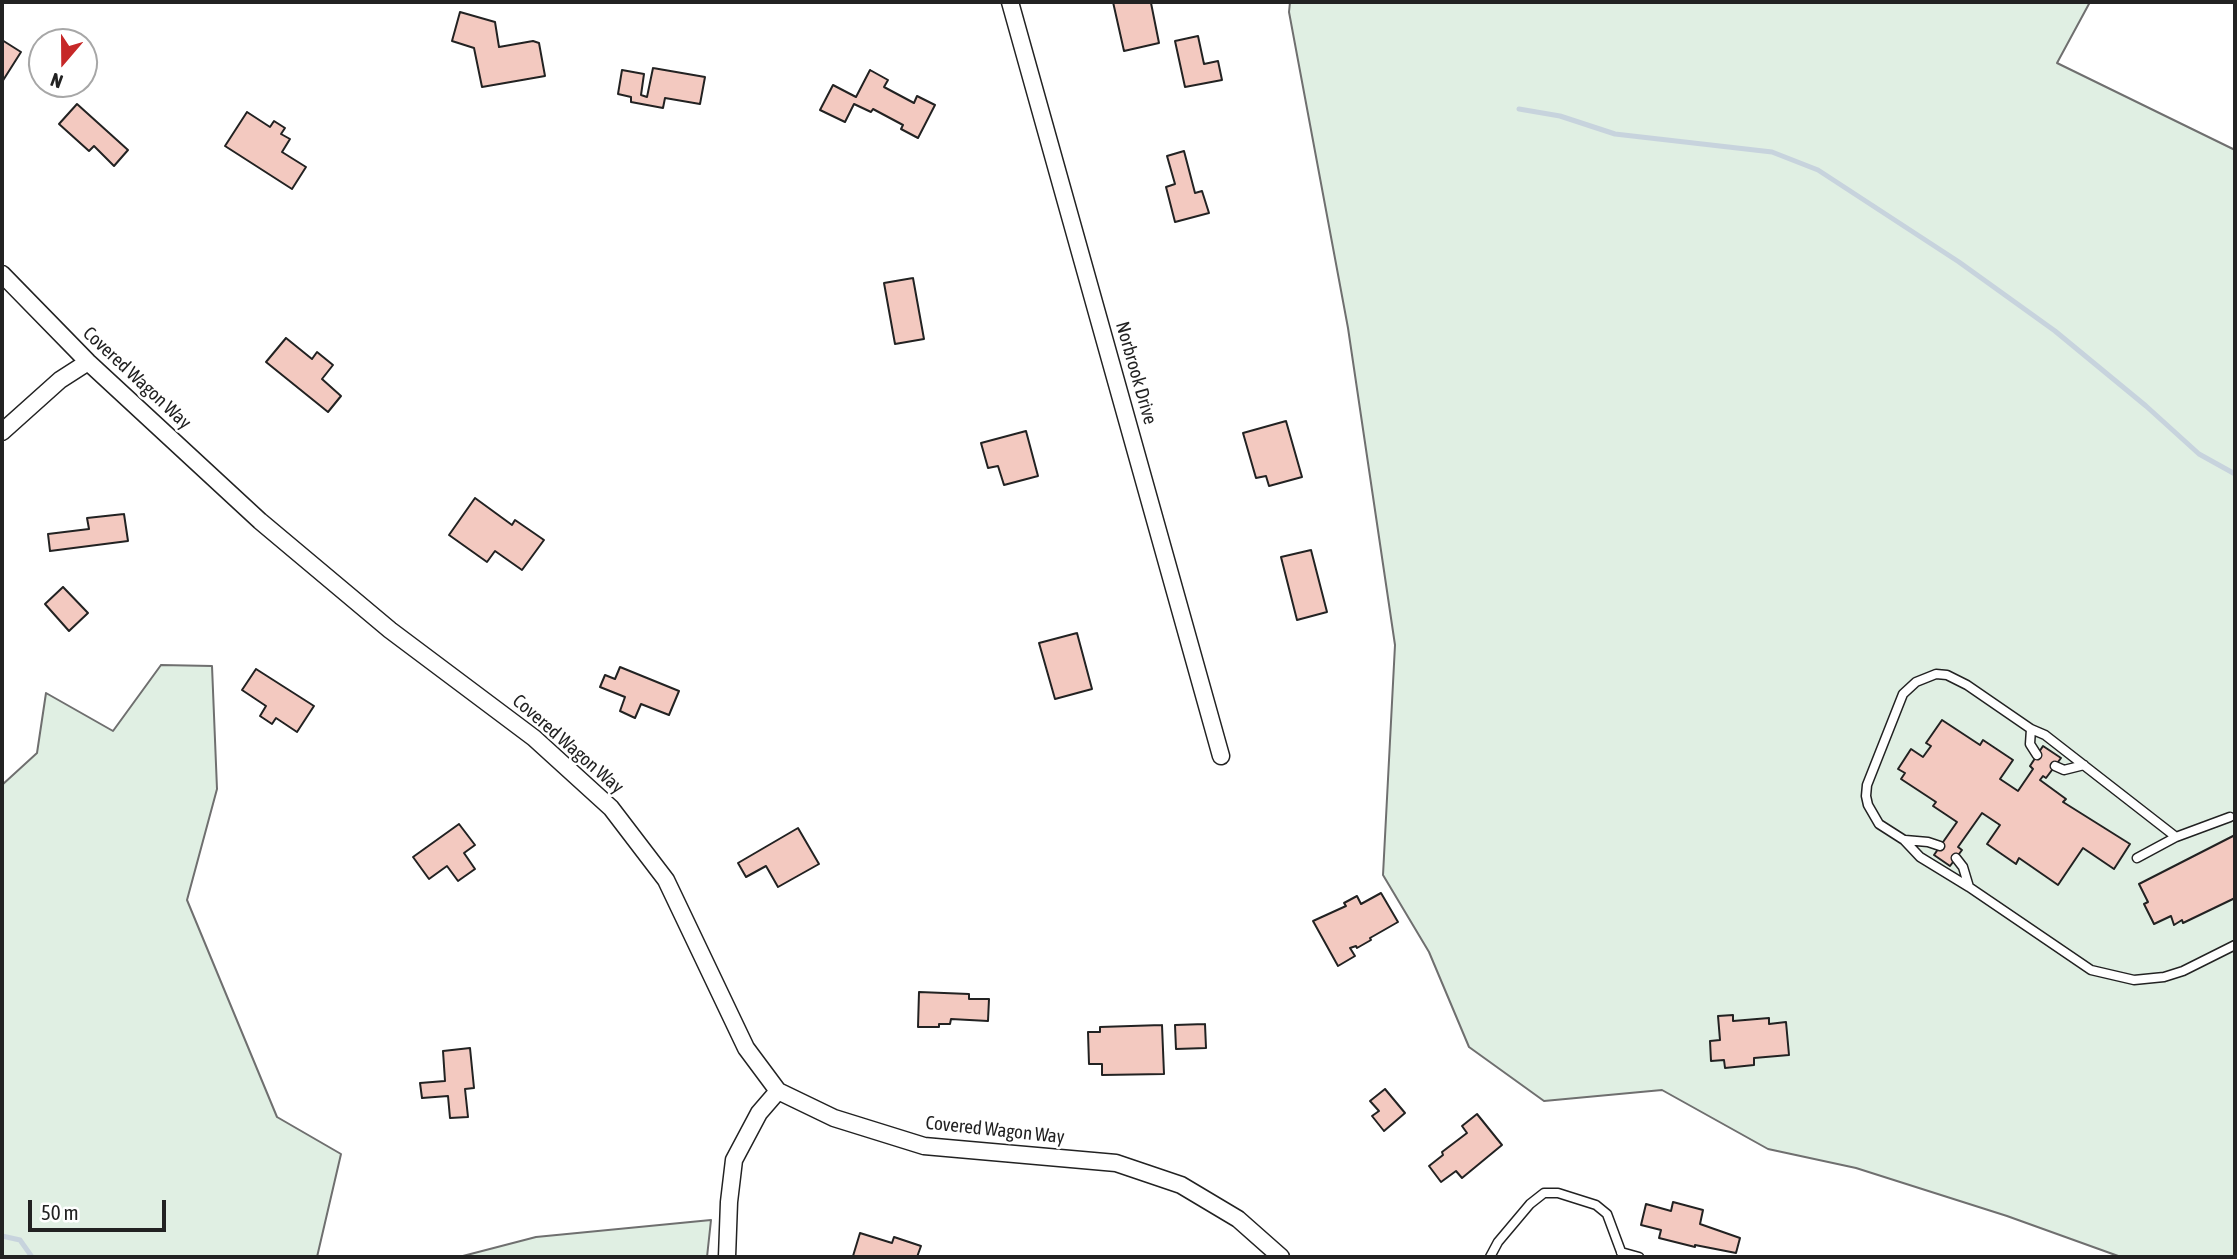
<!DOCTYPE html>
<style>
body{margin:0}
#map{position:relative;width:2237px;height:1259px;overflow:hidden;background:#fff;font-family:"Asap Condensed",sans-serif}
canvas{display:block}
.frame{position:absolute;inset:0;border:4px solid #222;pointer-events:none}
.north{position:absolute;left:28px;top:28px;width:70px;height:70px;box-sizing:border-box;background:#fff;border:2px solid #a7a7a7;border-radius:50%;rotate:200deg;font-size:19px;font-weight:700;line-height:28px;text-align:center;color:#222}
.north::after{content:'';display:block;margin:auto;width:24px;height:32px;background:#c62828;clip-path:polygon(50% 0,100% 100%,50% 72%,0 100%)}
.scale{position:absolute;left:28px;top:1200px;width:138px;height:32px;box-sizing:border-box;border:4px solid #222;border-top:0;padding-left:9px;font-size:21px;line-height:24px;white-space:nowrap;color:#222;-webkit-text-stroke:5px #fff;paint-order:stroke}
</style>
<div id="map">
<canvas width="2237" height="1259"></canvas>
<div class="frame"></div>
<div class="north">N</div>
<div class="scale">50 m</div>
</div>
<script>
const ctx = document.querySelector('canvas').getContext('2d');
ctx.lineJoin = 'round';
function paint(path, color) {
  ctx.fillStyle = color;
  ctx.fill(path, 'evenodd');
}
function shape(rows) {
  const path = new Path2D();
  for (const r of rows) {
    path.moveTo(r[0], r[1]);
    for (let i = 2; i < r.length; i += 2) path.lineTo(r[i], r[i + 1]);
  }
  return path;
}
function strokePath(path, color, width, dash) {
  ctx.strokeStyle = color;
  ctx.lineWidth = width;
  ctx.lineCap = dash ? 'butt' : 'round';
  ctx.setLineDash(dash || []);
  ctx.stroke(path);
}
function write(font, color, halo, rows, align = 'center') {
  ctx.font = font + ' "Asap Condensed",sans-serif';
  ctx.lineWidth = 5;
  ctx.setLineDash([]);
  ctx.textBaseline = 'middle';
  ctx.strokeStyle = halo;
  ctx.fillStyle = color;
  for (const [text, x, y, turn = 0] of rows) {
    ctx.save();
    ctx.translate(x, y);
    ctx.rotate((+turn || 0) * Math.PI / 180);
    ctx.textAlign = isNaN(turn) ? turn : align;
    if (halo) ctx.strokeText(text, 0, 0);
    ctx.fillText(text, 0, 0);
    ctx.restore();
  }
}
const green = shape([
 [1290,2,2090,2,2057,63,2235,150,2235,1257,2121,1257,2007,1216,1856,1168,1768,1149,1662,1090,1544,1101,1469,1047,1429,952,1383,875,1395,645,1348,328,1289,12,1290,2],
 [161,665,212,666,217,789,187,900,277,1117,341,1154,317,1257,2,1257,2,785,37,753,46,693,113,731,161,665],
 [711,1220,707,1257,459,1257,536,1237,711,1220]
]);
const stream = shape([
 [1519,109,1560,116,1615,134,1772,152,1818,170,1959,262,2055,331,2146,406,2199,454,2235,474],
 [2,1236,20,1240,32,1257]
]);
const building = shape([
 [1113,2,1155,2,1151,3,1159,43,1124,51,1113,2],
 [460,12,495,22,499,47,533,41,539,43,545,76,482,87,474,48,452,41,460,12],
 [1198,36,1204,64,1218,61,1222,80,1185,87,1175,41,1198,36],
 [2,40,21,52,2,82,2,40],
 [653,68,705,77,700,104,665,98,663,108,631,102,631,97,618,94,622,70,644,74,641,95,647,97,653,68],
 [870,70,888,80,884,87,914,103,917,96,935,105,918,138,901,129,903,125,873,109,871,112,854,104,845,122,820,110,833,85,856,97,870,70],
 [77,104,128,150,114,166,94,146,89,151,59,124,77,104],
 [247,112,270,127,274,121,285,128,281,134,290,139,282,152,306,167,292,189,225,146,247,112],
 [1184,151,1195,193,1202,191,1209,213,1175,222,1166,187,1175,184,1167,156,1184,151],
 [913,278,924,339,895,344,884,283,913,278],
 [286,338,312,359,317,352,333,365,322,379,341,396,328,412,266,362,286,338],
 [1286,421,1302,477,1269,486,1266,476,1256,478,1243,433,1286,421],
 [1026,431,1038,476,1004,485,998,466,988,468,981,443,1026,431],
 [475,498,512,525,515,520,544,540,522,570,495,551,487,562,449,535,475,498],
 [124,514,128,541,50,551,48,534,89,529,87,518,124,514],
 [1311,550,1327,612,1297,620,1281,557,1311,550],
 [63,587,88,613,69,631,45,604,63,587],
 [1077,633,1092,689,1055,699,1039,643,1077,633],
 [620,667,679,691,669,715,641,704,635,718,620,711,625,697,600,687,605,675,615,679,620,667],
 [256,669,314,706,297,732,276,718,272,724,260,716,266,706,242,690,256,669],
 [1942,720,1980,745,1983,740,2013,760,2000,779,2018,791,2033,769,2030,766,2043,746,2061,758,2046,778,2043,776,2040,780,2066,799,2063,802,2130,844,2114,869,2083,848,2058,885,2019,858,2016,864,1987,844,2000,825,1982,813,1958,847,1962,850,1950,866,1934,855,1957,822,1933,806,1936,802,1901,779,1905,773,1898,769,1911,749,1923,757,1931,746,1926,743,1942,720],
 [459,824,475,845,464,853,475,869,458,881,447,866,429,879,413,857,459,824],
 [798,828,819,864,778,887,766,866,746,877,738,863,798,828],
 [2235,835,2235,898,2183,923,2182,920,2174,925,2171,916,2154,924,2144,904,2148,902,2139,884,2235,835],
 [1381,893,1398,922,1370,938,1371,940,1357,948,1356,946,1350,948,1355,956,1338,966,1313,921,1346,906,1344,903,1357,896,1361,904,1381,893],
 [919,992,969,994,969,999,989,999,988,1021,951,1019,950,1024,939,1024,939,1027,918,1027,919,992],
 [1733,1015,1733,1021,1769,1018,1769,1024,1786,1022,1789,1055,1754,1058,1754,1065,1725,1068,1724,1060,1711,1061,1710,1041,1720,1040,1718,1016,1733,1015],
 [1205,1024,1206,1048,1176,1049,1175,1025,1205,1024],
 [1162,1025,1164,1074,1102,1075,1102,1064,1089,1064,1088,1032,1100,1032,1100,1027,1162,1025],
 [470,1048,474,1088,465,1089,468,1117,450,1118,448,1096,422,1098,420,1083,445,1081,443,1051,470,1048],
 [1385,1089,1405,1113,1384,1131,1372,1116,1379,1111,1370,1101,1385,1089],
 [1477,1114,1502,1145,1462,1178,1456,1171,1441,1182,1429,1166,1443,1155,1442,1152,1467,1133,1462,1126,1477,1114],
 [1673,1202,1703,1210,1700,1224,1740,1238,1736,1253,1695,1245,1695,1247,1659,1238,1661,1230,1641,1225,1646,1204,1671,1211,1673,1202],
 [860,1233,892,1243,894,1237,921,1246,917,1257,856,1257,853,1256,860,1233]
]);
const service = shape([
 [2031,729,2030,744,2037,755],
 [2055,766,2064,770,2084,765],
 [2230,817,2176,837,2045,735,2031,729,1967,685,1947,675,1936,674,1916,682,1903,694,1867,785,1866,796,1868,805,1879,824,1904,840,1920,857,1969,887,2091,970,2134,980,2164,977,2183,971,2235,945],
 [1905,840,1928,842,1940,846],
 [1956,858,1963,867,1969,887],
 [2137,858,2176,837],
 [1621,1252,1639,1257],
 [1490,1257,1498,1242,1530,1204,1544,1193,1558,1193,1596,1205,1607,1214,1623,1257]
]);
const minor = shape([
 [1010,2,1221,756],
 [2,274,88,362,260,521,390,630,534,738,611,808,666,880,746,1048,778,1091,834,1118,924,1146,1116,1163,1181,1185,1238,1219,1281,1257],
 [2,432,60,380,88,362],
 [727,1257,729,1202,734,1160,759,1113,778,1091]
]);
const streetNames = [
 ["Norbrook Drive",1136,373,74],
 ["Covered Wagon Way",137,378,43],
 ["Covered Wagon Way",568,744,41],
 ["Covered Wagon Way",995,1130,6]
];
paint(green, '#e0efe3');
strokePath(green, '#6f6f6f', 2);
strokePath(stream, '#c7d3dd', 5);
paint(building, '#f3c9c0');
strokePath(building, '#222', 2);
strokePath(service, '#222', 11);
strokePath(minor, '#222', 19);
strokePath(service, '#fff', 8);
strokePath(minor, '#fff', 16);
write('19px', '#222', '#fff', streetNames);
</script>
